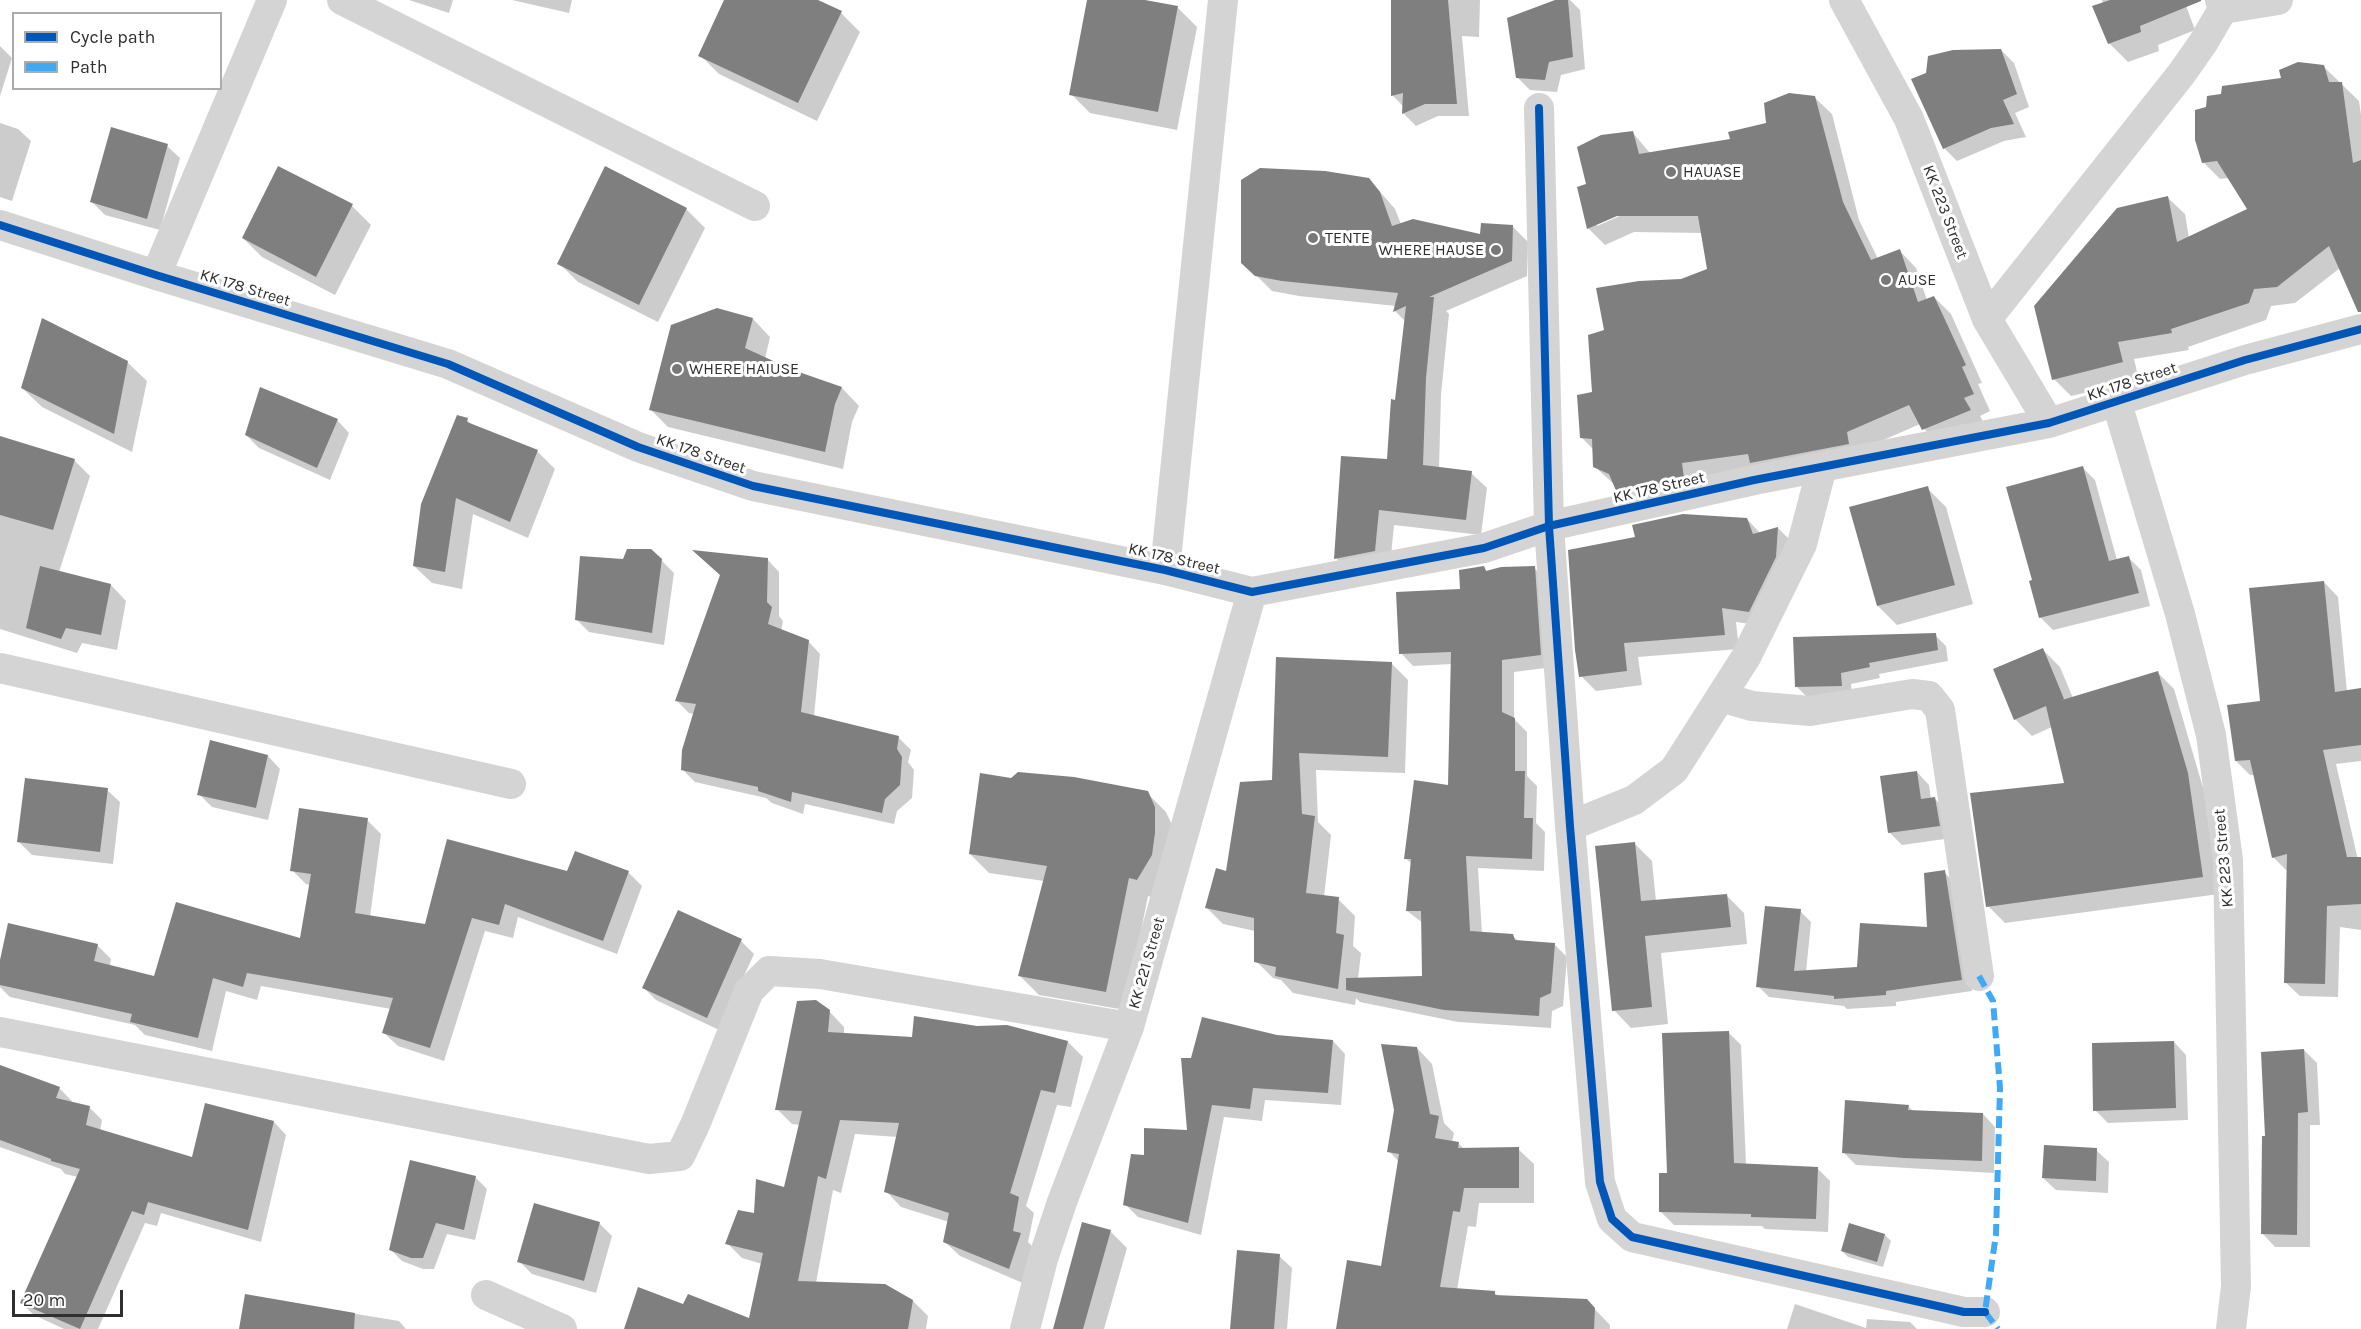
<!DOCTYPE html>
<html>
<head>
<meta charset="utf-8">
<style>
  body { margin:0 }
  #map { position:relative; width:2361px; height:1329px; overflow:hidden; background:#fff; font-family:Karla,sans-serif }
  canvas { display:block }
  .legend { position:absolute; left:12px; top:12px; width:210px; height:78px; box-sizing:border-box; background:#fff; border:2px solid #acacac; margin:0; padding:8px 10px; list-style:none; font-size:18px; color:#2f2f2f }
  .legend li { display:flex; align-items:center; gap:12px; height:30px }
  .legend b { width:30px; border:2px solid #acacac }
  .scale { position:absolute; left:12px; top:1290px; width:111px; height:27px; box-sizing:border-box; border:3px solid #2f2f2f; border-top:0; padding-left:8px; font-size:18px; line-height:21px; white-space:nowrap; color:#2f2f2f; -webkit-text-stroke:4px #fff; paint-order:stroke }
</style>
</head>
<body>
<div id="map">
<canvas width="2361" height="1329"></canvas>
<ul class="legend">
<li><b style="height:8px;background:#0057b8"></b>Cycle path</li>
<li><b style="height:8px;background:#3fa9f5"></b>Path</li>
</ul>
<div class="scale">20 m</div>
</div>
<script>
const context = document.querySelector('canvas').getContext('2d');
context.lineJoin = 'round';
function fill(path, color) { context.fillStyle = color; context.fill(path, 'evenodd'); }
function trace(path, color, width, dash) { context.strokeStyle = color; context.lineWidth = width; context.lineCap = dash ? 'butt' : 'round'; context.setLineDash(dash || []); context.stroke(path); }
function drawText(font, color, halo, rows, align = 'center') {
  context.font = font + ' Karla,sans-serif'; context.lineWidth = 6; context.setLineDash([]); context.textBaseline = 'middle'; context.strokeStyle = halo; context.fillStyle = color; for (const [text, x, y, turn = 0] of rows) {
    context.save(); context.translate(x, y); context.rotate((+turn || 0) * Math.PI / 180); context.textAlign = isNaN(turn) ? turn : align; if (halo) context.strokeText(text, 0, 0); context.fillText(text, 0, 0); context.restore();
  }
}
const shadow = new Path2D(`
  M409 0H453L449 13Z
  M512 0H572L569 13Z
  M726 0H814L841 13 860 32 817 121 719 74 700 55Z
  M1089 0H1137L1178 8 1197 27 1177 130 1090 113 1071 94Z
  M1394 0H1480L1479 37 1462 36 1469 116H1438L1416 126 1403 113 1404 107 1392 95Z
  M1559 0H1570L1580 10 1585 69 1561 75 1557 92 1530 90 1518 78Z
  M2102 0H2184L2195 30 2158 45 2159 51 2128 62 2109 43Z
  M0 46 12 58 0 96Z
  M2001 50 2014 63 2029 107 2015 113 2026 137 2004 141 1957 161 1944 148Z
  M2323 66 2359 101 2361 115V289L2340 268 2295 303 2271 306 2266 320 2188 347 2189 350 2134 359 2139 380 2071 396 2054 379 2167 197 2185 214 2189 238 2249 210 2229 178 2220 179 2203 162 2207 108 2222 96Z
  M1814 97 1832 114 1859 220 1878 259 1900 251 1916 268 1927 300 1934 297 1951 314 1982 383 1978 384 1990 411 1980 416 1986 427 1940 446 1920 424 1863 449 1636 509 1619 492 1616 486 1594 466V450L1582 438 1594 393 1605 331 1681 280 1709 270 1703 233 1634 232 1605 245 1588 228V184L1633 133 1650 153 1732 140 1767 124ZM1623 212 1624 214 1597 226V223Z
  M0 123 18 129 31 141 12 201 0 197Z
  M167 146 180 158 160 230 105 215 92 202Z
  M279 168 352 206 371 225 335 295 262 257 243 238Z
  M1369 179 1395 209 1401 224 1482 236 1512 226 1528 242 1527 276 1446 311 1449 314 1441 395 1439 469 1471 473 1487 488 1481 535 1394 525 1390 566 1351 574 1336 558 1389 461 1406 322 1395 311 1396 306 1299 296 1272 291 1243 262Z
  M686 209 705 228 658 322 578 282 559 263Z
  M753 319 770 337 765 359 792 371 842 388 859 406 852 422 843 469 668 427 650 409Z
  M127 362 147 381 132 452 42 407 22 388Z
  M337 420 349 433 330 480 259 448 246 435Z
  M467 420 473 426 537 451 555 469 528 538 473 514 462 589 432 583 414 566Z
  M0 438 74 460 90 476 59 572 111 585 126 601 117 650 82 643 77 653 0 629Z
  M2083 468 2095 480 2117 560 2128 557 2141 570 2150 606 2053 630 2040 617 2033 581Z
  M1927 488 1946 507 1973 604 1897 625 1878 606Z
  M1747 519 1760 533 1778 528 1793 543 1764 626 1736 622 1739 649 1638 657 1642 685 1596 691 1581 676Z
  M767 559 779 572V616L783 621 781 631 808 641 820 654 814 716 898 737 911 750 908 762 914 770 912 798 897 811 894 824 805 804 803 814 772 803 766 798 695 782 683 770 694 714 689 713 677 701Z
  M661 560 674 573 664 645 589 632 576 619Z
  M1483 567 1488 572 1534 568 1547 580 1553 667 1514 672V719L1527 732V776L1537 786 1536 823 1545 832 1544 871 1478 868 1482 934 1512 935 1519 942 1554 944 1567 957 1563 1006 1552 1011 1551 1028 1458 1022 1360 1002 1356 998 1355 1005 1293 993 1281 980 1273 978 1256 961 1255 931 1223 924 1206 907 1227 873 1273 781 1277 658 1391 663 1408 680 1405 773 1316 770 1318 822 1331 835 1324 897 1338 899 1355 916 1353 946 1361 953 1358 979 1423 977V923L1407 911 1412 864 1405 858 1450 787 1452 664 1413 666 1401 653Z
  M2324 582 2338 597 2347 692 2361 690V761L2336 764 2358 860H2361V930L2340 927 2338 997 2300 996 2285 982 2288 872 2273 857 2254 775H2250L2236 761 2262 702Z
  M1935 635 1946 646 1948 661 1879 674 1880 678 1851 684 1852 696 1807 697 1796 686Z
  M2043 650 2060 667 2073 698 2157 672 2174 689 2204 791 2219 894 2005 923 1988 906 2066 784 2052 727 2032 736 2015 719Z
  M268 756 280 769 268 820 212 807 199 794Z
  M1917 772 1929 785 1931 799H1935L1948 811 1952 838 1902 845 1889 832Z
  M107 790 120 802 113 864 32 855 19 842Z
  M1147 793 1166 812 1173 827 1156 899 1148 896 1125 1010 1039 995 1020 976 1044 881 989 873 970 854Z
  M367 820 381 834 370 917 426 926 568 873 628 872 642 886 617 954 518 917 513 938 485 931 444 1061 398 1046 384 1033 391 1009 261 986 257 1000 226 991 212 1051 145 1035 135 1025 10 997 0 987V967L97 945 111 959 110 966 155 978 301 940 310 885 306 884 292 870Z
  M1635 844 1652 861 1656 901 1727 896 1744 913 1747 944 1661 953 1668 1024 1631 1028 1614 1010Z
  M1944 872 1955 883 1972 991 1896 1002V1006L1847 1009 1844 1006 1769 997 1758 986 1800 911 1811 922 1806 972 1858 968 1929 929Z
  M678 912 741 941 754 954 719 1030 656 1000 644 988Z
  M829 1011 844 1027V1034L914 1039 1068 1042 1083 1057 1071 1107 1057 1105 1026 1206 1034 1213 1028 1242 1036 1250 1025 1284 960 1256 944 1241 949 1222 901 1207 886 1191 898 1137 855 1134 841 1193 833 1190 816 1283 913 1301 928 1316 926 1329H625L684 1306 750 1320 762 1264 742 1258 727 1243 785 1189 800 1125 792 1124 777 1109Z
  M1728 1032 1741 1045 1746 1165 1817 1168 1830 1181 1828 1232 1765 1229 1762 1226 1674 1225 1661 1212 1669 1175Z
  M1277 1037 1333 1041 1345 1054 1341 1105 1265 1100 1262 1121 1224 1117 1201 1235 1138 1217 1125 1204 1146 1157 1189 1132 1192 1060Z
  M2174 1042 2186 1055 2188 1120 2108 1123 2095 1110Z
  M1417 1048 1432 1064 1444 1123 1454 1133 1452 1142 1458 1143 1464 1149H1518L1534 1164V1203H1479L1476 1227 1468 1226 1457 1290 1494 1292 1499 1297 1586 1300 1610 1325V1329H1338L1382 1268 1399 1162 1389 1151Z
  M2304 1050 2317 1063 2320 1125H2310V1247H2275L2263 1234 2267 1137Z
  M0 1066 59 1088 72 1101 71 1103 89 1107 102 1120 100 1131 193 1159 274 1122 286 1135 261 1242 161 1213 157 1226 145 1223 98 1329H64L34 1315 21 1303 78 1177 65 1174 61 1169 0 1147Z
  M1908 1106 1914 1112 1983 1114 1995 1127 1994 1173 1856 1165 1843 1152Z
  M2096 1150 2109 1162 2108 1193 2056 1190 2043 1178Z
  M475 1177 487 1189 475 1240 447 1234 434 1269H423L402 1261 391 1250Z
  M599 1223 612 1236 596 1293 532 1274 519 1261Z
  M1850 1225 1885 1235 1891 1241 1883 1267 1848 1257 1842 1251Z
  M1110 1231 1127 1248 1104 1329H1055Z
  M1279 1256 1292 1268 1287 1329H1233Z
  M246 1296 399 1321 406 1329H241Z
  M1795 1304 1866 1328 1867 1319 1910 1322 1917 1329H1787Z`);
const building = new Path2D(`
  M724 0H818L842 11 798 103 698 56Z
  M1087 0H1145L1178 6 1158 112 1069 95Z
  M1391 0H1448L1457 104H1425L1402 114 1403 93 1391 96Z
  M1555 0H1568L1573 57 1549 62 1545 80 1516 78 1507 18Z
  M2110 0H2201V1L2140 26 2141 32 2108 44 2092 6Z
  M2001 49 2017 94 2003 100 2014 124 1991 128 1943 149 1911 79 1926 73 1928 56 1953 50Z
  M2298 62 2324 65 2329 82H2342L2353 163 2361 160V312H2358L2329 246 2277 287 2254 289 2249 303 2171 329 2172 333 2118 342 2123 362 2052 380 2034 306 2117 208 2168 196 2177 242 2247 209 2217 161 2202 163 2195 140V110L2206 107 2207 96 2221 94 2222 86 2281 78 2279 70Z
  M1789 93 1815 96 1843 202 1871 260 1900 249 1918 302 1934 296 1966 365 1962 367 1974 394 1964 398 1971 410 1922 430 1909 405 1847 432 1849 444 1750 463 1748 454 1682 463 1684 478 1617 493 1609 474 1593 467 1592 439 1580 438 1577 395 1592 392 1588 335 1604 330 1596 288 1639 281 1681 279 1707 269 1698 216H1617L1587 229 1577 187 1586 184 1577 147 1601 135 1633 131 1639 154 1730 139 1728 132 1766 123 1764 103Z
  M111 127 168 144 147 219 90 202Z
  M278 166 353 204 316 277 242 238Z
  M605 166 687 208 639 305 557 264Z
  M1260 168 1325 171 1369 178 1380 192 1392 226 1413 219 1480 234 1481 223 1513 225 1512 261 1429 297H1434L1426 378 1423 465 1472 471 1466 520 1379 510 1375 551 1334 559 1341 456 1387 459 1391 399 1395 400 1406 306 1393 312 1398 293 1282 281 1255 276 1241 263V180Z
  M717 308 753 318 745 348 793 370 842 387 835 404 825 452 649 410 671 325Z
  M42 318 128 361 114 434 21 388Z
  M260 387 338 419 317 468 245 435Z
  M457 415 468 418 467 422 538 450 510 522 456 498 445 572 413 566 421 504Z
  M0 436 75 459 53 530 0 515Z
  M2083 466 2109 561 2129 556 2139 593 2039 618 2029 581 2032 580 2006 487Z
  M1928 486 1955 585 1877 606 1849 507Z
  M1683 514 1747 518 1753 534 1778 527 1776 557 1749 612 1722 608 1725 635 1624 643 1627 671 1579 677 1575 650 1568 550 1635 537 1632 525Z
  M627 549H651L662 559 652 633 575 620 580 556 623 559Z
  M692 550 768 558 767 602 772 607 768 624 809 640 801 712 899 736 897 749 902 757 900 785 885 799 882 813 792 792 791 802 758 791V787L681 770 682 750 696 704 675 701 720 575Z
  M40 566 111 584 101 635 66 628 61 639 26 628Z
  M1484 566 1486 571 1501 567 1535 566 1541 655 1502 660V712L1515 718V771H1525L1524 818H1533L1532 859 1466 856 1470 931 1513 934 1515 940 1555 943 1551 993 1540 998 1539 1016 1444 1010 1346 990V978L1422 976 1421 911H1406L1411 859H1404L1414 780 1448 785 1451 652 1399 654 1396 592 1460 589 1459 570Z
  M2324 581 2335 692 2361 688V745L2323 750 2347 857H2361V904L2327 906 2325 984 2284 983 2287 854 2272 858 2250 760 2235 761 2227 705 2260 701 2249 588Z
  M1936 633 1938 650 1869 663 1870 667 1841 673 1842 686 1795 687 1793 637Z
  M2043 648 2064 699 2062 700 2158 671 2188 773 2203 877 1986 907 1970 793 2064 783 2046 706 2014 720 1993 669Z
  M1276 657 1392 662 1388 757 1299 753 1302 814 1315 816 1306 893 1339 897 1336 933 1344 935 1338 989 1275 976 1276 967 1254 962V918L1205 908 1216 868 1226 871 1240 782 1272 780Z
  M210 740 268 755 256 808 197 795Z
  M1917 771 1921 799 1935 797 1940 826 1888 833 1880 776Z
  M1018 772 1074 777 1148 791 1155 807V833L1152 855 1137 880 1129 878 1106 992 1018 976 1047 866 969 854 980 773 1011 778Z
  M25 778 108 788 100 852 17 842Z
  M299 808 368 818 355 913 425 924 447 839 567 871 575 851 629 871 603 941 505 904 499 925 472 918 430 1048 382 1033 393 998 247 973 243 987 213 978 198 1038 130 1022 132 1014 0 985V960L8 923 98 944 94 961 154 976 176 902 300 938 311 874 290 871Z
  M1635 842 1641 901 1727 894 1731 927 1645 936 1652 1007 1612 1011 1595 846Z
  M1945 870 1962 980 1886 991V995L1834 999V996L1756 987 1765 906 1801 909 1794 971 1857 967 1860 923 1927 927 1924 873Z
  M678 910 742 939 707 1018 642 988Z
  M816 1000 830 1010 828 1032 912 1037 914 1016 977 1026 1007 1025 1068 1041 1055 1093 1041 1090 1010 1193 1019 1197 1013 1231 1021 1233 1009 1269 943 1242 949 1213 884 1192 899 1123 840 1120 826 1179 818 1176 798 1281 885 1284 913 1300 908 1329H624L638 1287 683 1304 688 1294 749 1318 763 1253 725 1244 738 1210 754 1213 756 1179 784 1187 802 1111 775 1110 797 1001Z
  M1202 1017 1277 1035 1333 1040 1328 1093 1253 1088 1250 1109 1212 1105 1188 1223 1123 1205 1131 1154 1144 1155V1128L1187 1130 1181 1058H1191Z
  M1729 1031 1734 1163 1818 1167 1816 1219 1751 1217V1214L1659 1212V1173H1667L1662 1033Z
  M2174 1041 2176 1108 2093 1111 2092 1043Z
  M1381 1044 1417 1047 1430 1114 1439 1116 1435 1138 1459 1142 1458 1148 1519 1147V1188H1464L1460 1212 1453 1211 1440 1287 1495 1291V1295L1587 1299 1595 1308 1594 1329H1336L1347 1260 1381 1266 1399 1154 1387 1152 1394 1110Z
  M2304 1049 2308 1112 2298 1113 2297 1235 2261 1234 2262 1136H2265L2261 1052Z
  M0 1065 60 1087 56 1098 90 1106 86 1125 192 1157 205 1103 274 1121 248 1230 148 1202 144 1215 132 1211 80 1329 20 1303 80 1169 51 1161V1159L0 1140Z
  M1845 1100 1909 1105 1908 1110 1983 1113 1982 1161 1904 1158 1842 1153Z
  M2044 1145 2097 1148 2096 1181 2042 1178Z
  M410 1160 476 1176 464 1230 436 1223 423 1258H411L389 1250Z
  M534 1203 600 1222 584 1281 517 1262Z
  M1082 1222 1111 1230 1083 1329H1053Z
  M1849 1223 1885 1234 1877 1262 1841 1251Z
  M1237 1250 1280 1254 1274 1329H1230Z
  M245 1294 355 1313 354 1329H239Z`);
const minor = new Path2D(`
  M342 0 755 206
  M1844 0 1909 119 1987 319 2049 423
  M2223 9 2278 0
  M1539 108 1549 526 1570 826 1600 1182 1612 1219 1632 1237 1964 1312H1985
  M0 225 156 275 448 364 638 447 753 486 1165 570 1252 592 1484 548 1549 526 1754 480 2049 423 2245 360 2361 329
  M156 275 272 0
  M1987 319 2182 73 2203 43 2223 9 2220 0
  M2116 400 2180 614 2211 735 2228 860 2236 1286 2231 1329
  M1165 570 1223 0
  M0 668 511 784
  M1721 697 1752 706 1810 711 1912 694 1929 696 1940 710 1979 976
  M1570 826 1634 800 1674 770 1746 657 1802 544 1822 467
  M0 1032 649 1159 680 1156 695 1125 749 991 769 971 820 974 1129 1027
  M486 1295 562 1329
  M1025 1329 1043 1259 1062 1202 1129 1027 1252 592`);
const quiet = new Path2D(`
  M1979 976 1993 1001 2000 1088 1996 1234 1985 1312 1998 1329`);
const cycleway = new Path2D(`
  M1539 108 1549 526 1570 826 1600 1182 1612 1219 1632 1237 1964 1312H1985
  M0 225 156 275 448 364 638 447 753 486 1165 570 1252 592 1484 548 1549 526 1754 480 2049 423 2245 360 2361 329`);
const markers = [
  [1671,172,6,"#787878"],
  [1313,238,6,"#787878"],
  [1496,250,6,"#787878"],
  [1886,280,6,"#787878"],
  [677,369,6,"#787878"]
];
const poiNames = [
  ["HAUASE",1683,172],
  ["TENTE",1325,238],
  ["WHERE HAUSE",1484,250,"right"],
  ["AUSE",1898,280],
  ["WHERE HAIUSE",689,369]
];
const streetNames = [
  ["KK 223 Street",1945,212,69],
  ["KK 178 Street",245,288,17],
  ["KK 178 Street",2132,382,-18],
  ["KK 178 Street",701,454,19],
  ["KK 178 Street",1659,488,-13],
  ["KK 178 Street",1174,559,13],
  ["KK 223 Street",2224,858,-95],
  ["KK 221 Street",1147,963,-74]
];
fill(shadow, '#0003');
fill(building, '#7f7f7f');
trace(minor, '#d4d4d4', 30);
trace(quiet, '#3fa9f5', 6, [12, 6]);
trace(cycleway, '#0057b8', 8);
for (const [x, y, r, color] of markers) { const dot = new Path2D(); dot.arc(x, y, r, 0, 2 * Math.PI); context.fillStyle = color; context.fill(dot); trace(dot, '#fff', 2); }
drawText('16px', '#2f2f2f', '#fff', poiNames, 'left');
drawText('16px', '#2f2f2f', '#fff', streetNames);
</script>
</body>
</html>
